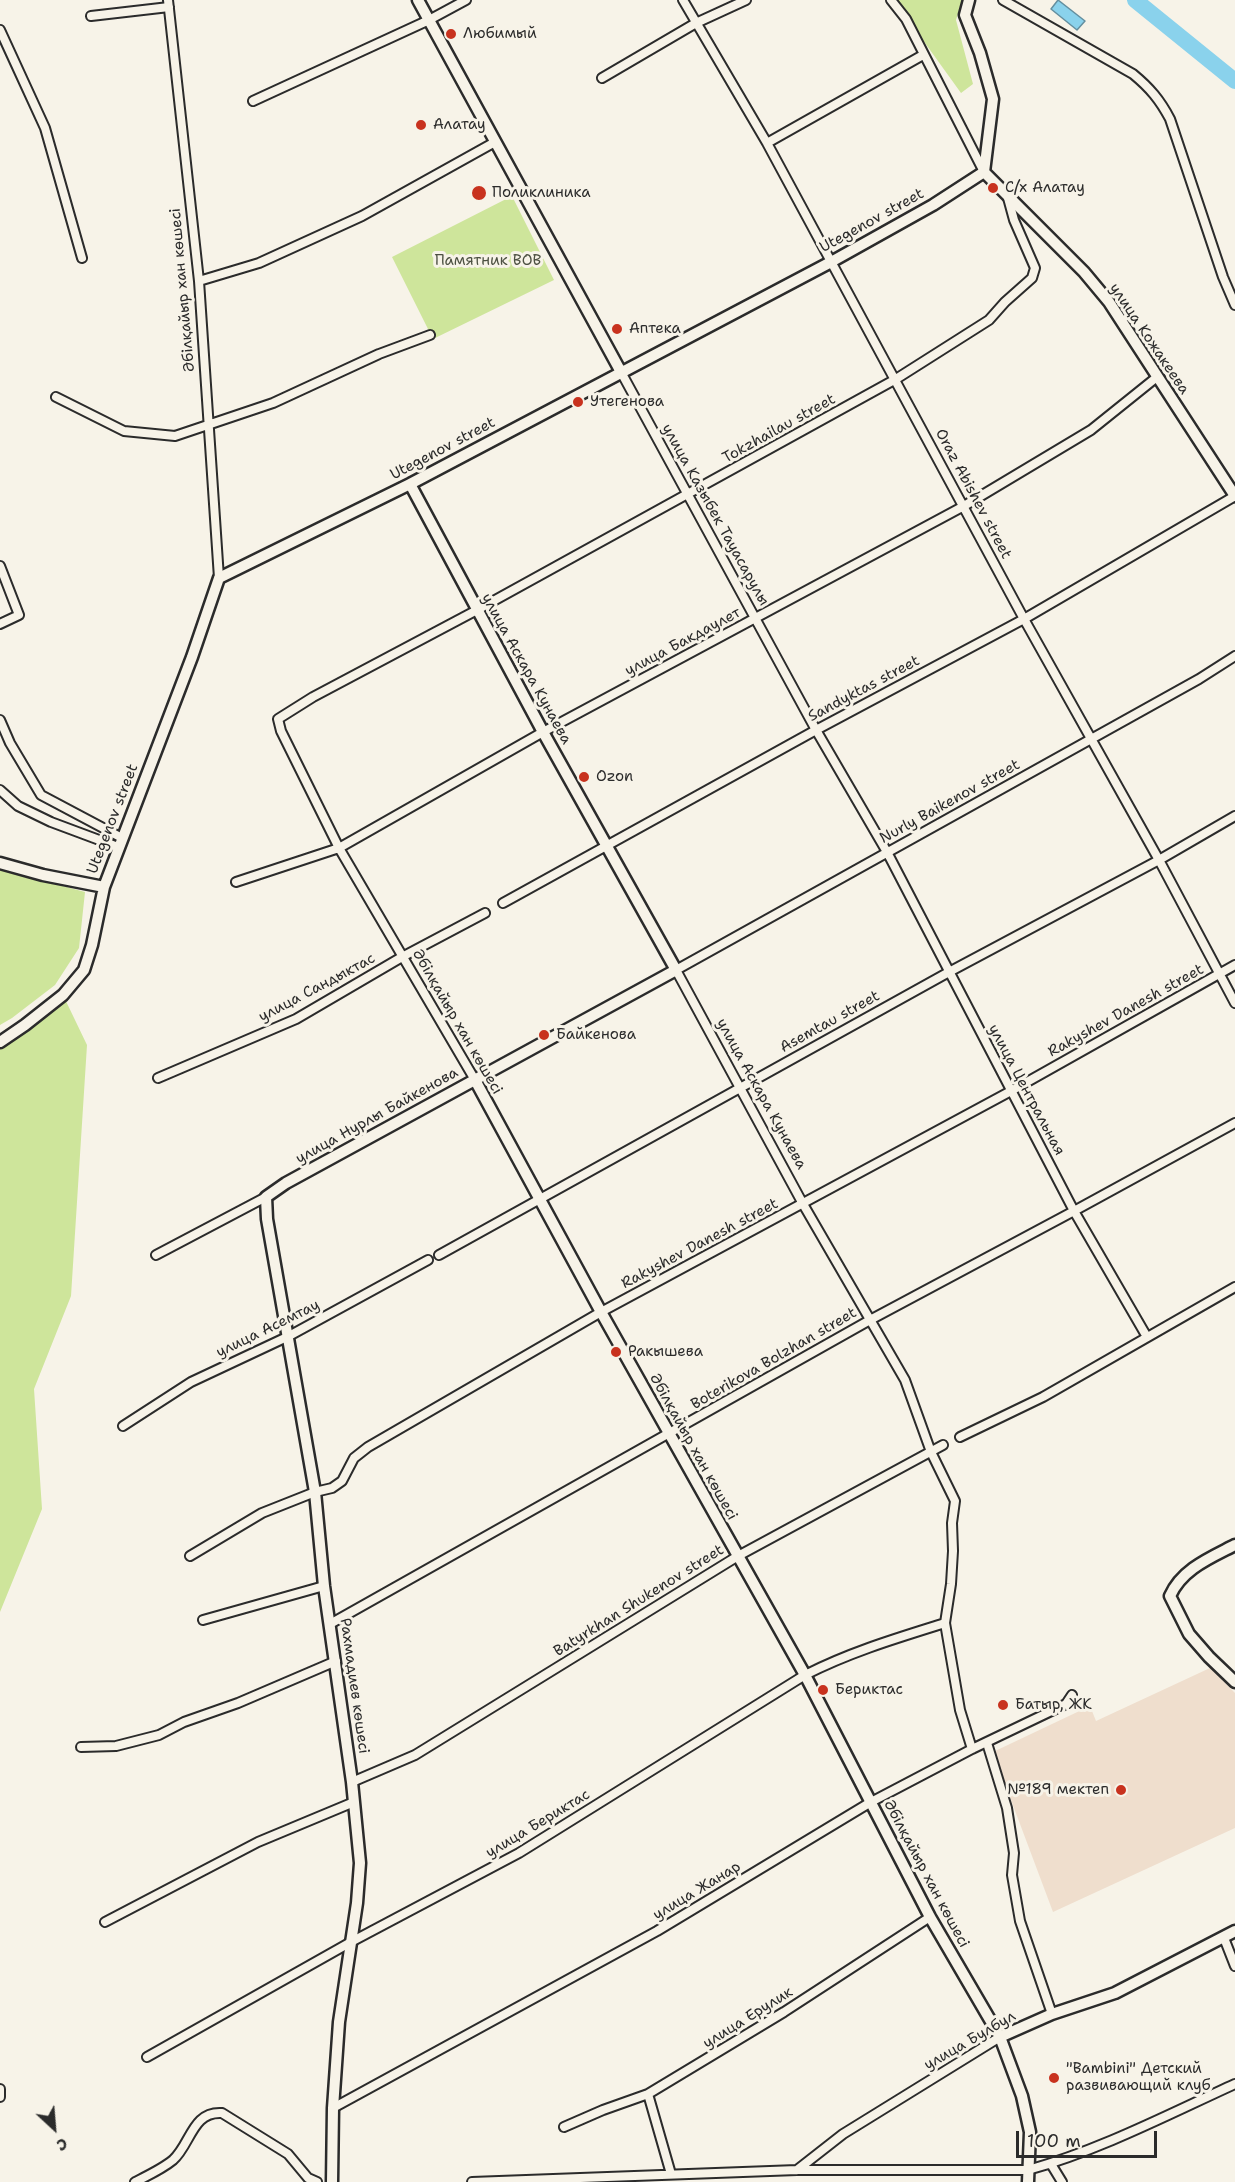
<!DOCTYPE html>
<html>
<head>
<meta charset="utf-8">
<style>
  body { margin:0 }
  #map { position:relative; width:1235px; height:2182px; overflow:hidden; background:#f7f3e8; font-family:"Shantell Sans",sans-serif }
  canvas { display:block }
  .north { position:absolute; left:24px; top:2098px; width:60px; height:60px; -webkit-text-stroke:4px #f7f3e8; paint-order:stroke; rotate:154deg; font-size:16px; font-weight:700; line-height:24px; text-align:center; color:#2b2b2b }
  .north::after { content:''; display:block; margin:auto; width:21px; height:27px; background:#2b2b2b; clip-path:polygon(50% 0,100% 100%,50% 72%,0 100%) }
  .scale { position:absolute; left:1016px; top:2131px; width:141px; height:27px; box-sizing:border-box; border:3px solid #2b2b2b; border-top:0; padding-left:8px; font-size:18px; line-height:21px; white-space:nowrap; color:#2b2b2b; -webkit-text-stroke:4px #f7f3e8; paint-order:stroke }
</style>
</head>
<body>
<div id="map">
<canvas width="1235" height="2182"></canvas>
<div class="north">С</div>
<div class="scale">100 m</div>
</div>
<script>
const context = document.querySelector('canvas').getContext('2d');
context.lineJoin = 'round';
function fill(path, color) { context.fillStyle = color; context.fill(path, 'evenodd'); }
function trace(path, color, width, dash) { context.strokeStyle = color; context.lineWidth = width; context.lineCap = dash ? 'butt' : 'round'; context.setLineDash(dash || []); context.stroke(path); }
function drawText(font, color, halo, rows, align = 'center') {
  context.font = font + ' "Shantell Sans",sans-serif'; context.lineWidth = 6; context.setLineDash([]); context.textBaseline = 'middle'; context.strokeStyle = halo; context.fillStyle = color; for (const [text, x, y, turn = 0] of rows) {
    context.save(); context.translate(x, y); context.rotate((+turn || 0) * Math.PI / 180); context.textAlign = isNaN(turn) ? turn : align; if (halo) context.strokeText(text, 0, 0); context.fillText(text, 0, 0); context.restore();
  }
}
const built = new Path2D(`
  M1210 1668 1235 1693V1828L1053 1912 993 1752 1090 1706 1096 1721Z`);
const green = new Path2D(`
  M894 0H962L956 20 973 84 961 93Z
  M512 196 554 280 433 339 392 257Z
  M0 869 85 892 79 948 55 985 12 1018 0 1025Z
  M63 995 87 1045 71 1296 34 1389 42 1509 0 1612V1040Z`);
const water = new Path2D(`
  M1058 0 1085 21 1077 30 1051 9Z`);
const river = new Path2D(`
  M1135 0 1235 81`);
const street = new Path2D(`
  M168 0 199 281 219 578
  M683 0 767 143 1024 619 1159 860 1235 1003
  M891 0 906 19 984 172
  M1003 0 1133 74C1150 88 1160 100 1170 119L1223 277 1235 305
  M91 16 169 7
  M0 30 45 128 82 258
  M602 78 696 23 746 0
  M253 101 429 20 466 0
  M767 143 923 55
  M199 281 259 263 362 216 495 142
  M621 372 816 730 887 852 1074 1211 1147 1337
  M56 397 124 431 175 436 273 403 379 354 430 335
  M0 566 19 615 0 624
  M0 720 10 743 41 795 122 838
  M0 790 18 806 51 822 118 847
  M236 882 339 848 543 732 964 506 1091 430 1157 377
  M503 903 816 730 1024 619 1235 496
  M158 1078 296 1019 402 957 485 913
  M475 1080 339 848 281 731 278 719 313 697 477 610 896 379 989 320 1005 302 1032 278 1035 268 1014 220 1008 198
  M156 1255 266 1197
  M439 1255 949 972 1159 860 1235 816
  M123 1426 191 1382 289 1336 428 1260
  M960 1437 1043 1397 1235 1287
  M190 1556 262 1513 315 1492 332 1488 342 1481 354 1458 368 1447 601 1312 1011 1091 1235 965
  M203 1620 324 1586
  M330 1624 870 1320 1074 1211 1235 1123
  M987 1743 1007 1808 1014 1853 1012 1875 1020 1921 1052 2014
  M81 1747 116 1746 159 1735 184 1722 238 1703 336 1661
  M972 1749 960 1710 945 1623 951 1584 953 1551 952 1523 955 1501 931 1452 905 1380 803 1204 676 970 1199 679 1235 656
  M352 1782 415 1755 738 1556 943 1445
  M105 1922 258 1842 354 1802
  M1224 1938 1235 1966
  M147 2057 351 1942 519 1853 805 1675C850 1652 897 1638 945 1623
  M0 2089V2097
  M333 2108 657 1931 871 1802 972 1749 1066 1704 1072 1695
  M564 2127 603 2110 648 2094
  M1051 2164 1062 2182
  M797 2170 843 2134 1000 2037
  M671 2174 648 2094 784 2012 930 1917
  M135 2182C147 2176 162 2169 173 2160 191 2144 192 2111 222 2113L288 2154 308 2178 317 2182
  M472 2182 797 2170H1028C1100 2150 1167 2115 1235 2084`);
const secondary = new Path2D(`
  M418 0 621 372
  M984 172 1084 272 1109 302 1235 496
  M0 863 43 875 104 887
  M0 1042 25 1025 63 995 84 970 92 945 104 887 192 657 219 578 410 484 831 262 933 205 984 172 993 99 980 53 965 15 969 0
  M475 1080 601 1312 805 1675 930 1917 1000 2037 1022 2096 1030 2132 1028 2182
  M1235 1545C1210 1558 1182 1569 1170 1596L1189 1634 1209 1657 1235 1682
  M1000 2037 1052 2014 1115 1993 1235 1931
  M332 2182 333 2108 339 2022 357 1903 360 1863 352 1782 324 1586 315 1492 267 1219 266 1197 286 1183 676 970 543 732 410 484`);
const markers = [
  [451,34,6,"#c8321e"],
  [421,125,6,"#c8321e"],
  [993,188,6,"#c8321e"],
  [479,193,8,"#c8321e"],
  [617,329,6,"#c8321e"],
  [578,402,6,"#c8321e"],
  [584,777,6,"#c8321e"],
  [544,1035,6,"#c8321e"],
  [616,1352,6,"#c8321e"],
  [823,1690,6,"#c8321e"],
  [1003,1705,6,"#c8321e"],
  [1121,1790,6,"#c8321e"],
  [1054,2078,6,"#c8321e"]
];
const poiNames = [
  ["Любимый",463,34],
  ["Алатау",433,125],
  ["С/х Алатау",1005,188],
  ["Поликлиника",492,193],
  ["Аптека",629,329],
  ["Утегенова",590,402],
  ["Ozon",596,777],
  ["Байкенова",556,1035],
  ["Ракышева",628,1352],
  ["Бериктас",835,1690],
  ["Батыр, ЖК",1015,1705],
  ["№189 мектеп",1109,1790,"right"],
  ["\"Bambini\" Детский",1066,2069],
  ["развивающий клуб",1066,2086]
];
const streetNames = [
  ["Utegenov street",872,221,-29],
  ["Әбілқайыр хан көшесі",183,290,-95],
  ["улица Кожакеева",1149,339,56],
  ["Tokzhailau street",779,429,-29],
  ["Utegenov street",443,449,-28],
  ["Oraz Abishev street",973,494,62],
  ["улица Казыбек Тауасарулы",715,515,61],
  ["улица Бакдаулет",683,642,-28],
  ["улица Аскара Кунаева",526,669,61],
  ["Sandyktas street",864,689,-28],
  ["Nurly Baikenov street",950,802,-29],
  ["Utegenov street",113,819,-69],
  ["улица Сандыктас",317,988,-28],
  ["Rakyshev Danesh street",1126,1011,-29],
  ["Әбілқайыр хан көшесі",457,1022,60],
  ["Asemtau street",830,1022,-29],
  ["улица Центральная",1026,1090,62],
  ["улица Аскара Кунаева",761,1094,61],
  ["улица Нурлы Байкенова",377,1116,-29],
  ["Rakyshev Danesh street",700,1244,-28],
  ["улица Асемтау",268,1329,-26],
  ["Boterikova Bolzhan street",774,1359,-30],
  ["Әбілқайыр хан көшесі",693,1447,61],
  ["Batyrkhan Shukenov street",639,1601,-32],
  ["Рахмадиев көшесі",354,1686,82],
  ["улица Бериктас",538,1824,-31],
  ["Әбілқайыр хан көшесі",926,1874,62],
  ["улица Жанар",697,1891,-31],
  ["улица Ерулик",748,2018,-32],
  ["улица Булбул",970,2041,-30]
];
const parkNames = [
  ["Памятник ВОВ",488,261]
];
fill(built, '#efdecd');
fill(green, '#cee59b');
fill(water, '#8ad2ec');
trace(water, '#648f9f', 1.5);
trace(river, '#8ad2ec', 16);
trace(street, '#2b2b2b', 12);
trace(secondary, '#2b2b2b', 15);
trace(street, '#f7f3e8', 8);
trace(secondary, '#f7f3e8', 10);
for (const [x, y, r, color] of markers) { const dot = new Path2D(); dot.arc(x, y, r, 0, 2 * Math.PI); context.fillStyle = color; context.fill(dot); trace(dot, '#f7f3e8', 2); }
drawText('15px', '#2b2b2b', '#f7f3e8', poiNames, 'left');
drawText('15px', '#2b2b2b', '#f7f3e8', streetNames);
drawText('15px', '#4c5041', '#f7f3e8', parkNames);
</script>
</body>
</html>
